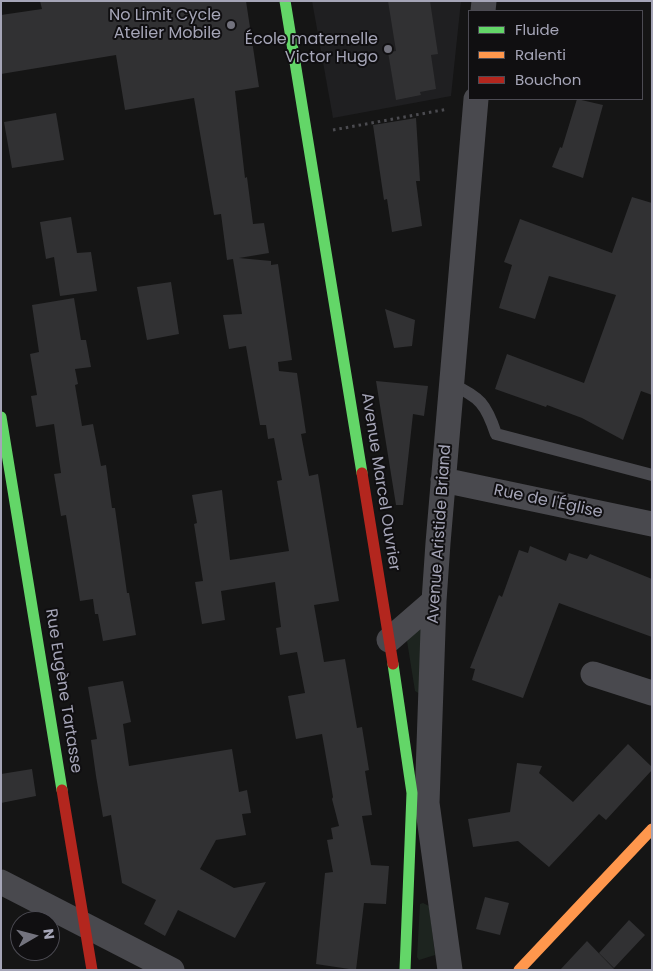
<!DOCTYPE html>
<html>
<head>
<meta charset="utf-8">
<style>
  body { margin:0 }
  #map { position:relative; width:653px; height:971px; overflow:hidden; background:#151515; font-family:Poppins,sans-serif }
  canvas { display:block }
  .frame { position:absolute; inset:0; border:2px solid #a5a5b7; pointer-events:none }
  .legend { position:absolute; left:468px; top:10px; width:175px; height:90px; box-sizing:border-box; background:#100f11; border:1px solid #4c4b53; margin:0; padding:6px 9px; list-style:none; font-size:15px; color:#a5a5b7 }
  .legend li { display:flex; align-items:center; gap:10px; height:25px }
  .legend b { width:25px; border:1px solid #4c4b53 }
  .north { position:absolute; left:10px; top:911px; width:50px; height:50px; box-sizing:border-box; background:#100f11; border:1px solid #4c4b53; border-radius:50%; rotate:82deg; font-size:14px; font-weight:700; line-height:20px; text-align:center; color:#a5a5b7 }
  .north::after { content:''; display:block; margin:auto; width:18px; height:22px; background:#73737e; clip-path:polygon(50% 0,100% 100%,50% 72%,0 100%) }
</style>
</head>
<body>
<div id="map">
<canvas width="653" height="971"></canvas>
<div class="frame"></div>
<ul class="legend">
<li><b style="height:6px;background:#63d668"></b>Fluide</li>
<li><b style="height:6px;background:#ff974d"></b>Ralenti</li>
<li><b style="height:6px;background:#b3261e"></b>Bouchon</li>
</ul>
<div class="north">N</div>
</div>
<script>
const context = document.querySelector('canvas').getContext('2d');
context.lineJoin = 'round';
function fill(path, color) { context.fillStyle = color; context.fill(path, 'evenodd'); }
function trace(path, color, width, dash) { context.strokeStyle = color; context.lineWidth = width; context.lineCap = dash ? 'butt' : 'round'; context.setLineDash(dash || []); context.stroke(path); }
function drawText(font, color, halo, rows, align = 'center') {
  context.font = font + ' Poppins,sans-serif'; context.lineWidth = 4; context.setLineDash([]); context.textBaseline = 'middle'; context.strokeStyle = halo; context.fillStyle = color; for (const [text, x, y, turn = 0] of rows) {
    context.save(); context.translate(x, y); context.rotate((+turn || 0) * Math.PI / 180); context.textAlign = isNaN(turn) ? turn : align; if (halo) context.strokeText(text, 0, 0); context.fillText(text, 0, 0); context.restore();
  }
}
const built = new Path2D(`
  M312 1H461L451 96 333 118Z`);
const green = new Path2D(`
  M429 628 420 694 415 691 407 641 415 629Z
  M423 903 429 906 435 955 419 960 417 957 420 904Z`);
const building = new Path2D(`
  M40 1H246L259 87 235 91 245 178 247 177 253 224 264 223 269 253 239 258 271 261V265L278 264 292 360 278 362 279 371 297 373 306 433 301 434 309 476 318 474 339 601 314 605 324 662 345 659 357 728 362 727 369 770 365 771 372 815 362 816 371 865 389 866 386 904 364 903 356 970 316 964 325 873 333 872 327 840 333 839 331 828 339 826 332 799 333 797 322 734 296 739 288 696 305 693 297 652 280 655 276 628 281 627 275 582 221 591 225 620 202 624 195 582 203 581 194 524 197 523 192 495 222 490 230 560 289 551 277 481 282 480 274 438 268 439 266 425H260L246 346 229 349 223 315 242 314 233 259 227 260 221 214 214 215 194 98 125 110 116 55 1 74V15L42 9Z
  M388 1H430L438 54 431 55 436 89 420 92 421 95 396 100 388 52 396 51Z
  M577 99 603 105 583 178 552 167 560 147 562 148Z
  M56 113 64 160 12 168 4 122Z
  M416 118 420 181H416L422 226 392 232 387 199 384 200 373 125Z
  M632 197 652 203V395L641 391 623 440 582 418 547 405 546 407 495 389 507 354 584 383 616 295 549 276 535 319 499 308 512 265 504 262 520 219 612 253Z
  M71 217 77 253 91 252 97 291 60 296 54 257 46 259 40 222Z
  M171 282 179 334 147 340 137 287Z
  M74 298 81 340H86L91 367 75 369 78 384 75 385 82 426 93 424 101 466 106 465 112 508H115L127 593H129L136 635 103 641 98 614H95L93 599 80 601 66 515 61 516 54 474 61 473 54 424 36 427 31 396 37 395 30 354 39 352 32 305Z
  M385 309 415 320 412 346 394 348Z
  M376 381 428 386 424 416 413 414 403 505H396Z
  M530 546 566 561 569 553 587 559 590 554 652 579V637L559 603 523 698 472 680 475 669 470 668 499 595 502 597 519 550 528 553Z
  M123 681 131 722 123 724 129 766 232 749 239 792 247 790 251 813 242 814 246 835 216 840 200 869 234 888 266 882 235 938 178 910 165 936 144 924 156 900 122 883 111 815 103 817 96 776 91 740 97 739 88 687Z
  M628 744 652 767V770L606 820 599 814 549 867 518 841 473 847 468 819 510 812 517 763 542 766 539 773 573 802Z
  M32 769 36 796 1 803V774Z
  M485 897 509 903 500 935 476 929Z
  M629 920 645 935 614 968 599 953Z
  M587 941 615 970H560Z`);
const path = new Path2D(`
  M333 130 448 109`);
const lane = new Path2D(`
  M451 384C480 397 486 404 496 434L652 475`);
const street = new Path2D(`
  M483 11 484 1
  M443 480 652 524
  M389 640 434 601
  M593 674 652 693
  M1 882 172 970
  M450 970 427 803 434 601 438 543 476 99`);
const fast = new Path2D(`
  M285 1 362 473
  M1 417 62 790
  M393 664 412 793 405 970`);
const slow = new Path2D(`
  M519 970 652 829`);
const jam = new Path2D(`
  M362 473 393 664
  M62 790 92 970`);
const markers = [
  [231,25,5,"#73737e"],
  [388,49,5,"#73737e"]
];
const poiNames = [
  ["No Limit Cycle",221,16],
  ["Atelier Mobile",221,34],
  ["École maternelle",378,40],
  ["Victor Hugo",378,58]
];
const streetNames = [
  ["Avenue Marcel Ouvrier",380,482,81],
  ["Rue de l'Église",548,502,12],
  ["Avenue Aristide Briand",440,534,-86],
  ["Rue Eugène Tartasse",63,691,81]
];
fill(built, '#1f1f21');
fill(green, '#1d241f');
fill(building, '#313133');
trace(path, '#4b4b50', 3, [2.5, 4]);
trace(lane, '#49494e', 12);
trace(street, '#49494e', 25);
trace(fast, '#63d668', 11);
trace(slow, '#ff974d', 11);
trace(jam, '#b3261e', 11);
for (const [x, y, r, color] of markers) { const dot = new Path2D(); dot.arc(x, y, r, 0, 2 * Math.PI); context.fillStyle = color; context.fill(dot); trace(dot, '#100f11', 2); }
drawText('16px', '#a5a5b7', '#100f11', poiNames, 'right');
drawText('16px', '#a5a5b7', '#100f11', streetNames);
</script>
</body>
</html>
